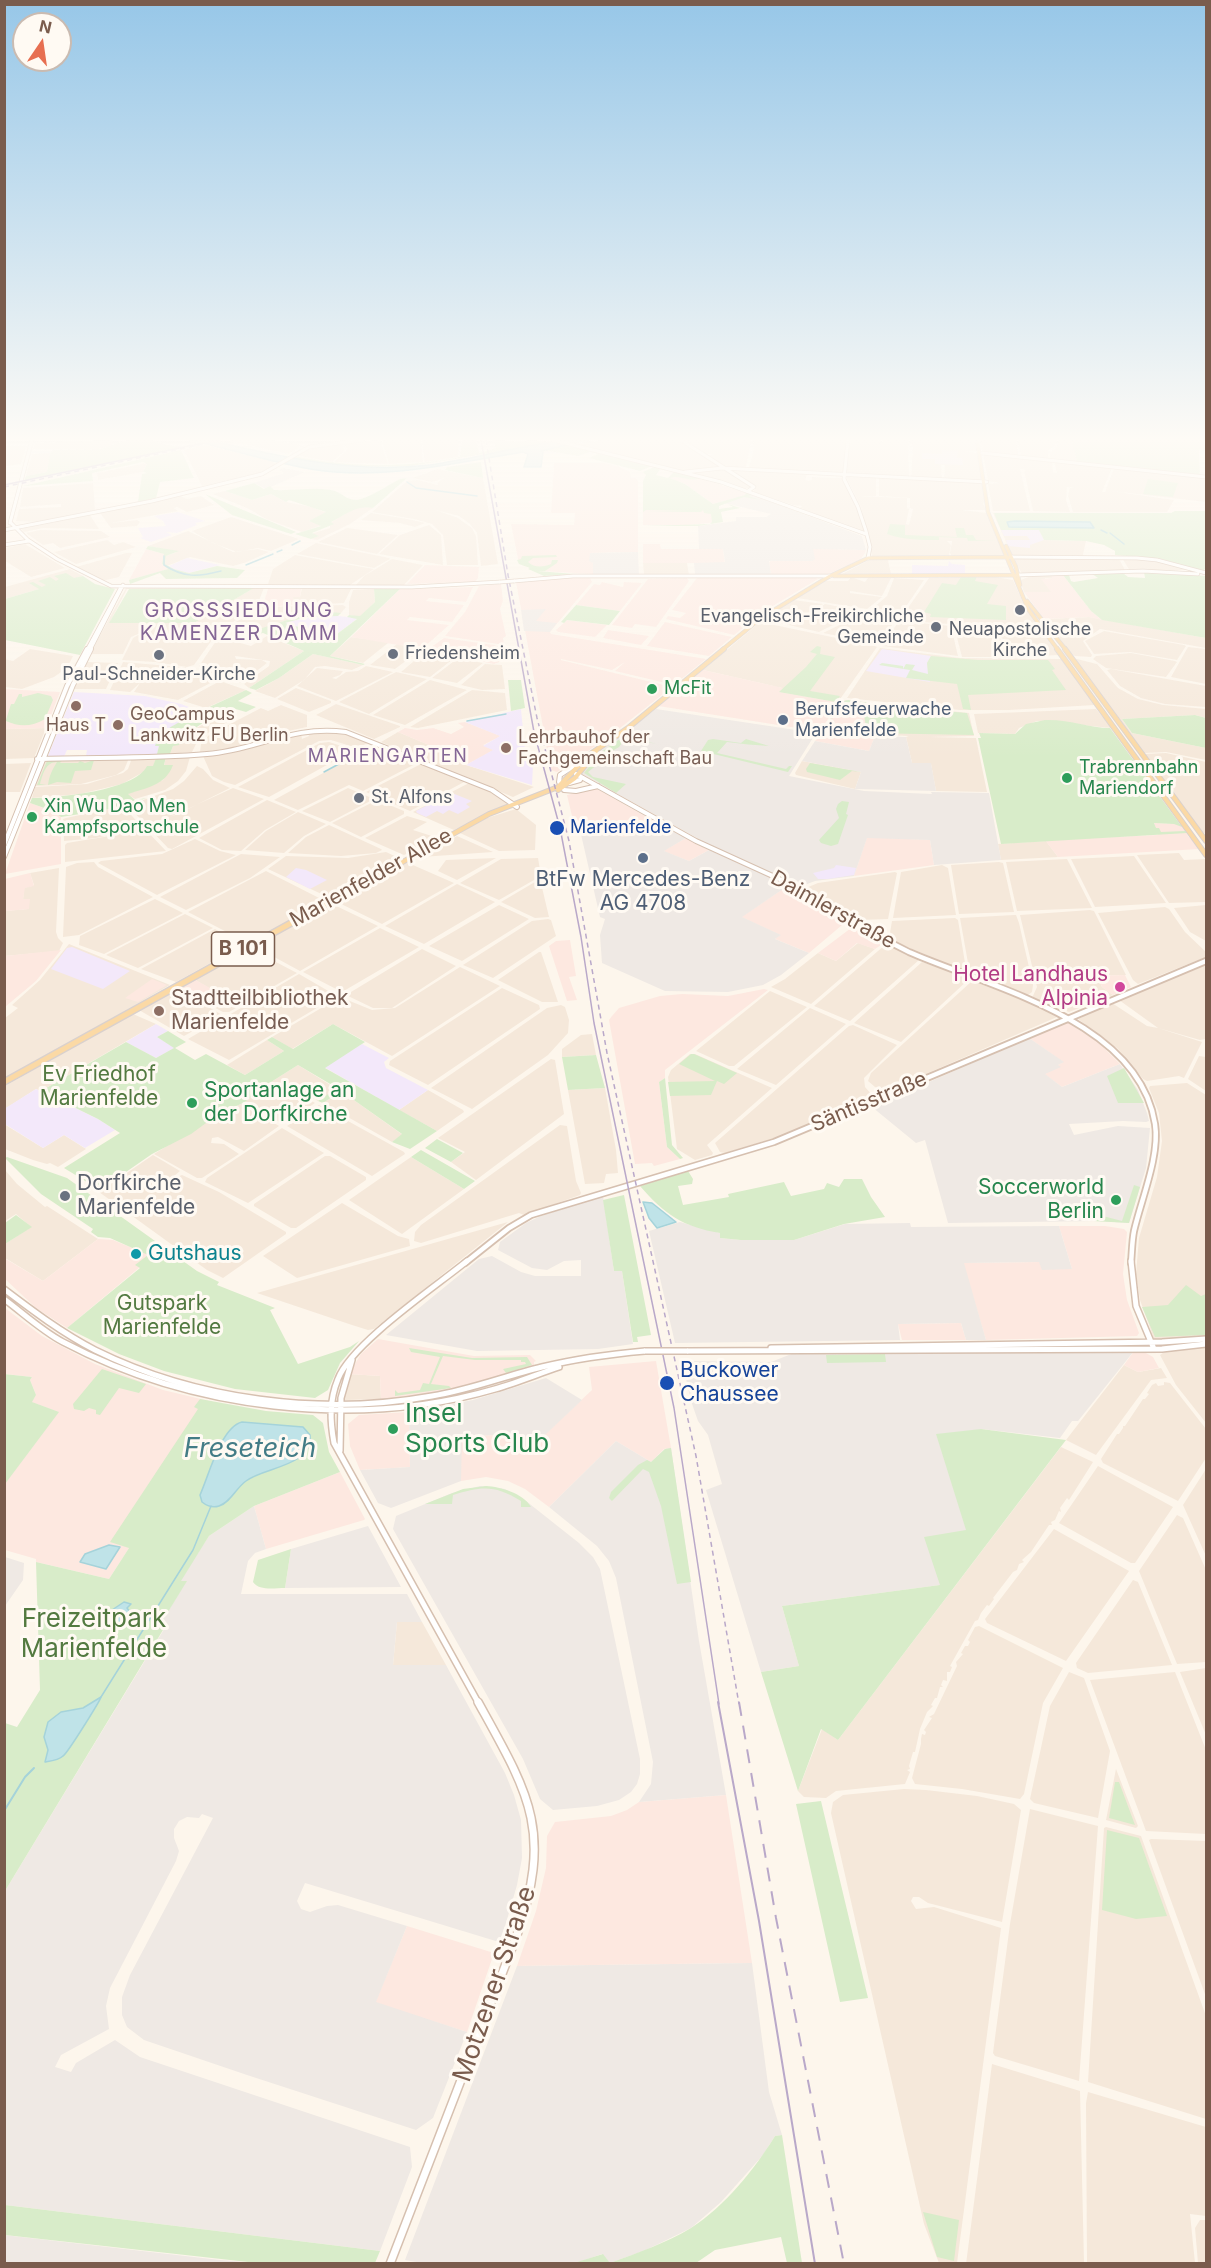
<!DOCTYPE html>
<html>
<head>
<meta charset="utf-8">
<style>
  body { margin:0 }
  #map { position:relative; width:1211px; height:2268px; overflow:hidden; background:#fdf6ec; font-family:Inter,sans-serif }
  canvas { display:block }
  .frame { position:absolute; inset:0; border:6px solid #7a5c4d; pointer-events:none }
  .north { position:absolute; left:12px; top:12px; width:60px; height:60px; box-sizing:border-box; background:#fffaf3; border:2px solid #cabbb1; border-radius:50%; rotate:13deg; font-size:16px; font-weight:700; line-height:24px; text-align:center; color:#7a5c4d }
  .north::after { content:''; display:block; margin:auto; width:21px; height:27px; background:#e76f51; clip-path:polygon(50% 0,100% 100%,50% 72%,0 100%) }
</style>
</head>
<body>
<div id="map">
<canvas width="1211" height="2268"></canvas>
<div class="frame"></div>
<div class="north">N</div>
</div>
<script>
const context = document.querySelector('canvas').getContext('2d');
context.lineJoin = 'round';
function fill(path, color) { context.fillStyle = color; context.fill(path, 'evenodd'); }
function trace(path, color, width, dash) { context.strokeStyle = color; context.lineWidth = width; context.lineCap = dash ? 'butt' : 'round'; context.setLineDash(dash || []); context.stroke(path); }
function drawText(font, color, halo, rows, align = 'center') {
  context.font = font + ' Inter,sans-serif'; context.lineWidth = 6; context.setLineDash([]); context.textBaseline = 'middle'; context.strokeStyle = halo; context.fillStyle = color; for (const [text, x, y, turn = 0] of rows) {
    context.save(); context.translate(x, y); context.rotate((+turn || 0) * Math.PI / 180); context.textAlign = isNaN(turn) ? turn : align; if (halo) context.strokeText(text, 0, 0); context.fillText(text, 0, 0); context.restore();
  }
}
const residential = new Path2D(`
  M112 440V445L96 450 33 449 35 443Z
  M235 440H271L301 445 289 454 229 441Z
  M380 440 388 464 334 462 347 450 344 443Z
  M382 440H421L423 462 389 464Z
  M422 440H459L458 457 425 462Z
  M601 440H680L722 467 681 471 577 445Z
  M683 440H751L746 467H725L707 456 713 454H704Z
  M753 440H847L843 473 749 468 754 448Z
  M849 440H880L879 443 883 444 882 440H908L909 478 846 472 849 443 851 442Z
  M911 440H975L977 451H966L977 453 982 481 944 479 945 465H941L942 479 911 478 913 446Z
  M981 440H1016L1018 456H1021L1018 440H1056L1055 446 1048 450V460L1052 461 1053 473H1057L1054 461 1112 468 1102 492H1105L1114 468 1206 478V502L1111 491 1174 500 1167 512H1073L1068 496 1070 488H1075L1067 487 1066 500 1070 512 1033 511 1024 471 1026 470 1020 469 1030 511H993L988 484 999 483 988 481Z
  M1058 440H1072L1077 462 1050 459V453L1058 445Z
  M342 443 345 450 332 462 295 455 305 449Z
  M205 445 272 461 278 465 263 472 202 486 184 450Z
  M5 446H26L21 464 5 466Z
  M50 453 47 472 26 476 32 454Z
  M147 463 143 472 98 480 97 473Z
  M437 469 483 478 498 564 481 566 477 533 470 524 459 516 436 510 458 518 472 528 476 536 478 565H447L443 535 432 524 414 519 372 512 407 481 418 480 438 485 437 483 444 478 432 482 413 478Z
  M724 469 752 487 745 489 687 472Z
  M729 470 808 473 805 480 809 481 812 480V477L842 478 856 506 864 531H858L800 508 802 506 793 505 753 492 755 488Z
  M846 477 876 478V496H857L907 498V508L909 509 906 524 909 525 913 509 910 508V498L879 496V478L982 483 985 501 983 503 986 510H962L987 513 1004 555 952 556 950 553 952 541H947L951 545 949 556H872L861 507Z
  M93 483 95 510 38 522 16 521 19 509 61 507V504L20 507 23 488Z
  M225 491 252 500 271 494 286 502 312 507 327 513 309 521 322 525 302 532 266 519 249 509 213 494Z
  M180 496 187 499 201 496 214 505 187 512 177 507 174 508 178 511 111 523 137 520 140 522 137 526 111 528 100 513Z
  M367 506 373 508 350 524 317 540 311 539 318 536 311 534 330 528V523L353 509Z
  M371 513 408 519 425 523 415 527 400 523 361 520Z
  M993 513H996H995L1039 530 1044 540 1086 541 1083 555H1012Z
  M90 515 99 529 43 528 24 532 21 529Z
  M231 517 299 539 271 551 258 548 237 552 213 543 192 531Z
  M429 525 441 535 443 565 379 554 400 535Z
  M347 528 362 530 398 535 377 554 318 542Z
  M40 530 101 531 110 537 60 548 53 543 43 545 26 533Z
  M188 531 233 552 258 549 269 552 247 562 233 566 190 557 167 566 165 564 166 556 177 552 148 546Z
  M107 540 114 545 123 542 136 547 76 564 54 552Z
  M316 543 389 558 390 559 374 568 297 554Z
  M25 544 65 568 31 577 5 561V548Z
  M126 553H132L119 577 102 581 76 567Z
  M295 555 339 563 374 569 350 585 268 584 273 569Z
  M1014 558 1119 559 1125 570 1022 574Z
  M1122 558 1155 560 1186 570 1130 571Z
  M392 559 423 565 403 586H355L364 576Z
  M871 559 888 560 891 574H842Z
  M643 563H687L689 575H644Z
  M70 569 83 576 5 599V587Z
  M1051 575 1053 578H1045L1052 592H1024L1020 581 1023 579 1031 576Z
  M990 576 1013 580 1026 609 1059 655 1014 657 1006 642 992 628 986 626 1005 643 1011 657H962L954 626H985L933 623 900 619 929 578Z
  M851 577 865 582 868 578H891L882 596 850 591V593L882 597 867 609 797 598 826 581H848Z
  M894 578 924 580 901 614 876 611 873 608 887 596Z
  M126 588H264L256 608 218 631H165L217 633 194 665 187 667 155 662 122 660 133 638 143 632 131 637 123 654H90ZM127 589H252L194 623 110 622Z
  M302 588H348L351 589 344 603 294 606 293 597H300Z
  M374 589 375 602 360 617 349 615V602L353 590Z
  M794 600 823 604 793 622 796 623 825 604 861 611 819 632 763 619Z
  M343 605 346 607 341 613 298 616 261 630 234 623 262 607Z
  M868 611 899 615 879 644 823 633Z
  M1089 617 1206 638V648L1100 629 1083 641 1092 655 1091 657 1075 656 1071 654 1046 619Z
  M899 621 951 626 958 656 882 646Z
  M760 622 875 646 877 647 838 702 779 692 782 688 703 670Z
  M1104 631 1184 645 1186 646 1177 660 1130 652 1094 654 1085 641Z
  M267 636 304 651 249 688 244 684 269 666 270 661 235 656 236 659 262 660 267 663 241 683 206 673 199 666 216 641 241 638 237 642 251 646Z
  M351 637 380 641 394 643H388L363 663 330 656Z
  M397 644 422 649 395 669 370 665Z
  M1188 647 1206 649V684L1171 677Z
  M880 648 960 658 1061 659 1095 705 1009 710H960L847 698Z
  M30 649 73 656 67 668 54 677 22 689 5 687 4 659 13 661Z
  M427 650 457 656 430 677 401 672Z
  M1131 653 1175 661 1177 662 1166 677 1106 668 1093 659 1096 656Z
  M313 654 363 665 352 670 325 666 315 667 304 680 275 698 255 691 279 678Z
  M458 658 483 663 457 683 432 678Z
  M1077 659 1097 664 1118 688 1138 699 1163 705 1206 709V718L1195 715 1122 719 1132 733 1206 748V760L1166 752 1144 753 1075 660Z
  M87 662 118 663 106 689H72Z
  M123 662 193 668 201 674 216 680 178 700 134 692 140 683 130 692 110 690Z
  M485 664 502 665 505 689 482 690 461 685Z
  M366 666 393 672 336 701 297 686 317 668 343 671 340 675 332 678 336 679 346 672 358 671Z
  M1111 669 1206 686V707L1165 704 1141 698 1120 686 1107 670Z
  M396 672 427 679 369 714 339 702Z
  M430 680 467 690 405 725 373 715Z
  M220 681 246 690 206 708 183 701Z
  M296 688 331 701V703L309 712 277 699Z
  M472 690 505 693 507 710 418 728 410 727Z
  M845 700 969 713 974 736 929 737 976 738 987 792 936 791 931 764 912 763 906 737 909 736 822 732 839 705Z
  M336 704 400 726V727L374 739 316 715Z
  M281 705 307 715V727L274 734 227 749 200 752 201 744 209 735 261 708 268 711Z
  M1096 709 1112 728 1037 721 1019 728 1015 734 978 733 974 714Z
  M217 717 229 721 199 738 192 752 170 754 173 746 187 733Z
  M46 728 34 758 5 759 4 729Z
  M321 731 353 736 368 743 357 748 331 740 319 741 235 785 224 782 212 776 203 756 231 752 301 733 302 739 309 736 308 732Z
  M398 732 463 759 459 762 466 765 534 787 513 797 381 742Z
  M329 742 354 750 269 797 238 787 320 743Z
  M376 744 419 762 363 791 349 785 298 810 274 800Z
  M1166 753 1206 762V834L1202 832 1145 754Z
  M156 757 154 766 122 784 80 794 32 798 35 787 87 784 123 773 128 769 132 758Z
  M166 757H190L186 771 178 781 165 790 135 799 127 794 163 780 172 765 164 766Z
  M129 758 124 770 116 775 81 784 34 786 42 762 45 760Z
  M802 761 861 772 855 789 796 775 795 773Z
  M31 763 20 792H5L4 764Z
  M423 763 466 781 410 811 366 792Z
  M197 766 203 769 213 780 230 788 178 814 147 825 127 806 173 789 184 781Z
  M469 783 492 791 509 804 454 830 413 812Z
  M233 788 264 799 172 849 168 848 148 827Z
  M348 788 374 799 330 822 302 811Z
  M267 800 296 812 265 830 241 851 222 850 199 838Z
  M377 800 404 811V814L361 837 332 823Z
  M123 806 142 827 96 838 64 841 63 819 66 818Z
  M516 809 536 825 535 850 499 851 460 833 487 818Z
  M298 812 326 824 304 836 284 853 245 850 266 831Z
  M407 816 427 822 413 830 438 838 404 855 365 838Z
  M329 825 381 849 382 850 376 853 341 856 288 853 306 837Z
  M144 828 166 851 65 862V845L67 843 116 835Z
  M457 836 493 852 421 857 438 847Z
  M195 839 220 851 236 855 157 895 98 863 101 861 162 854Z
  M1046 841 1058 857 1001 860 998 844Z
  M386 852 401 859 330 898 268 869 286 856 348 858Z
  M1179 853 1184 860 1206 859V902L1169 903 1137 855Z
  M241 854 280 857 250 878 186 910 160 897Z
  M1134 856 1166 903 1095 907 1071 859Z
  M496 858 457 880 438 871 446 860Z
  M538 858 541 876 499 900 460 883 501 859Z
  M1067 859 1092 908 1017 911 1006 862Z
  M94 862 98 867 153 897 79 935 63 937 66 867 77 863Z
  M406 862 454 883 382 924 335 901Z
  M999 862 1003 863 1014 912 959 914 951 865Z
  M942 865 948 868 956 915 893 918 901 872Z
  M59 868 56 932 58 938 63 943 59 951 5 956V911L29 909 23 900 24 888 34 885 30 873Z
  M266 871 325 901 248 943 188 912Z
  M895 872 897 873 888 919 859 920 806 888 818 883Z
  M540 879 549 917 535 918 501 902Z
  M457 884 495 902 424 944 385 926Z
  M155 899 183 913 104 954 79 945 80 936Z
  M330 903 378 926 300 971 254 946Z
  M499 905 529 919 462 961 429 946Z
  M1206 905V941L1190 932 1174 908Z
  M1165 907 1169 909 1185 932 1206 952V957L1138 984 1133 980 1098 913Z
  M1090 910 1094 911 1126 975 1097 976 1102 987 1113 995 1069 1012 1032 998 1037 987 1020 915Z
  M185 914 213 928 138 968 106 955Z
  M1014 915H1016L1019 923 1033 985 1032 992 1028 995 964 972 968 963 960 918Z
  M955 918 958 920 965 963 961 970 889 939 892 921Z
  M548 919 551 920 556 936 493 978 463 965 532 921Z
  M380 928 419 947 342 992 303 972Z
  M215 929 243 945 176 982 141 969Z
  M858 943 875 949 811 1004 771 987 785 979 818 953 836 961Z
  M69 944 170 985 5 1079V1018L18 1008 12 1005 40 980Z
  M885 945H891L918 958 919 960 850 1021 814 1006Z
  M249 948 297 973 229 1012H223L204 1002 219 994 192 978Z
  M422 949 456 966 392 1008H373L346 995Z
  M539 952H541L558 1002H542L498 980Z
  M922 962 967 977 968 980 901 1042 854 1023Z
  M1206 965V1035L1205 1039 1200 1040 1158 1028 1202 1042 1184 1078 1179 1076 1147 1081 1143 1079 1118 1049 1078 1019 1112 1003 1147 1026 1158 1028 1119 1000Z
  M460 967 500 986 392 1056 333 1024 292 1049 272 1037 340 997 372 1010 395 1008Z
  M299 974 337 996 229 1060 188 1039Z
  M972 981 1024 1000 1057 1017 882 1093 868 1081 871 1073Z
  M502 988 539 1005 540 1009 428 1085 389 1065 390 1061Z
  M173 990 197 1000 222 1015 184 1036 139 1010Z
  M770 991 807 1007 734 1066H729L696 1051Z
  M561 1005 565 1007 569 1020 568 1033 548 1055 472 1109 431 1088 547 1008Z
  M810 1008 846 1024 776 1085 737 1069Z
  M133 1014 156 1024 41 1091 36 1089 5 1109V1086Z
  M853 1025 897 1045 864 1078 865 1087 873 1096 872 1099 784 1135 725 1153 720 1152 715 1143 849 1026Z
  M592 1034 596 1055 562 1057V1049L581 1035Z
  M267 1040 284 1051 245 1075 227 1065Z
  M690 1054H695L772 1088 707 1145 713 1153 712 1155 695 1160 677 1149 668 1077 671 1070Z
  M1199 1056 1206 1057V1091L1188 1079Z
  M551 1059 555 1060 564 1114 476 1180 451 1162 465 1152 438 1138Z
  M298 1065 337 1089 318 1101 296 1088 288 1089V1093L300 1094 315 1103 283 1124 260 1111 254 1112 252 1115 254 1117 266 1118 279 1126 244 1151 218 1137 212 1138 211 1143 224 1144 239 1154 202 1178H197L154 1154 217 1115 245 1102 260 1089Z
  M1187 1083 1206 1095V1338L1154 1339 1140 1300 1136 1274 1139 1238 1157 1177 1162 1141 1159 1113 1149 1088 1150 1086Z
  M605 1088 616 1150 618 1173 606 1174 604 1183 585 1184 568 1090Z
  M428 1090 463 1110 464 1112 437 1131 399 1110Z
  M341 1091 403 1135 392 1142 323 1103Z
  M319 1105 404 1152 405 1154 372 1176 287 1126Z
  M4 1124 43 1148 64 1135 86 1149 58 1167 50 1163 47 1164 33 1160 5 1149Z
  M560 1125 567 1126 576 1181 581 1193 580 1195 524 1215 519 1213 421 1243 414 1241 415 1232 421 1225Z
  M282 1128 324 1153 248 1203 205 1182 207 1178Z
  M153 1155 180 1171 174 1176 177 1177 182 1175 219 1192 286 1232V1234L223 1278 207 1270 99 1192Z
  M325 1156H330L366 1177V1180L296 1228H291L254 1206V1204Z
  M411 1157 464 1189 402 1234 349 1200Z
  M5 1170 17 1184 45 1207 47 1206 98 1239 43 1281 5 1258V1244L31 1227 16 1214 5 1221Z
  M342 1203 398 1236 409 1239 410 1246 297 1278 263 1256Z
  M508 1222 374 1329 368 1330 352 1325 257 1293Z
  M1206 1347V1423L1176 1385 1160 1355 1166 1351Z
  M1124 1365 1138 1372 1161 1368 1167 1378 1151 1380 1096 1455 1066 1440Z
  M349 1374 380 1376 381 1399 345 1400 344 1397Z
  M1164 1382 1170 1383 1206 1429V1458L1178 1501 1103 1463 1101 1459 1117 1434H1119L1123 1428V1426H1125L1143 1399H1145L1149 1394 1147 1393 1152 1385 1156 1383 1158 1386 1164 1385Z
  M1061 1447 1093 1462 1069 1500 1067 1498 1060 1508 1061 1512 1059 1511 1055 1520 1051 1522 1052 1525H1049L1031 1552 1022 1560 1024 1562 1019 1564 1017 1570 1013 1572 993 1598 994 1599 989 1606 987 1605 981 1613 978 1620 975 1621 950 1666 952 1667 950 1672H947V1681L943 1680 941 1685 943 1687H940L937 1698H935L931 1705 933 1706 927 1712 920 1729 915 1752H913L909 1766 910 1769 907 1770 910 1772 905 1784 836 1791 826 1798 804 1797 798 1791 822 1729 838 1740Z
  M1098 1466 1173 1507 1135 1563H1131L1059 1523Z
  M1206 1469V1556L1183 1505Z
  M1177 1515 1183 1518 1206 1570V1662L1177 1664 1139 1571Z
  M1054 1529 1129 1571 1066 1661 987 1623 985 1619Z
  M1133 1580 1138 1582 1172 1665 1088 1673 1077 1668 1076 1663Z
  M397 1622H422L446 1665H393Z
  M979 1626 1063 1668 1043 1703 1024 1794 1020 1799 962 1789 915 1784 912 1778 921 1744V1739L922 1734 925 1735 926 1732 924 1730 932 1718 929 1717 934 1714 957 1666 956 1662 963 1654 961 1653 965 1646H968L970 1642 968 1640 975 1627Z
  M1206 1668V1735L1180 1672Z
  M1069 1672 1084 1678 1110 1751 1098 1818 1034 1803 1030 1799 1050 1706Z
  M1175 1672 1206 1750V1834L1146 1831 1090 1680Z
  M1116 1769 1138 1826 1136 1828 1106 1820Z
  M904 1789 926 1790 977 1796 1014 1804 1021 1810 1002 1922 928 1903 919 1897H913L911 1901 916 1909 934 1907 1001 1928 957 2263H939L924 2224 831 1813 833 1802 843 1795Z
  M1030 1809 1098 1826 1079 2081 995 2056 993 2053 1010 1924Z
  M1106 1827 1141 1836 1206 2016V2119L1088 2082 1104 1828Z
  M1151 1839 1206 1841V1997L1149 1840Z
  M992 2064 1080 2091 1084 2263 966 2264Z
  M1088 2092 1206 2127V2216L1190 2214 1195 2263H1087L1086 2103Z
  M1200 2220H1206V2263H1198L1195 2228Z`);
const commercial = new Path2D(`
  M554 463H604L620 467 630 472 631 478H636L638 481V552L590 553 593 563V574L540 571 519 564 511 524 574 525 575 513H551Z
  M674 472 712 482 750 494 713 504 685 484 668 478Z
  M643 509H718L719 522 689 525H643Z
  M643 544H660L661 549H723L725 563H643Z
  M800 548 866 550 865 553 860 560 828 574 771 575 769 562Z
  M146 549 165 554 162 564 169 569 129 580Z
  M425 565 479 567 478 578 475 582 407 584Z
  M1051 575H1063L1091 611 1102 620 1089 617 1044 619 1024 592H1051L1041 579 1052 578Z
  M813 577 818 579 766 610 734 635 666 619 668 616 680 618 686 613 672 610 697 578Z
  M562 578H590L592 582 550 632 551 634 706 659 674 685 615 671 625 662 612 670 561 659V660L672 687 610 736 557 772 551 770 516 582Z
  M648 579 687 578 689 581 656 627 635 624 632 628 612 625Z
  M602 582 623 587 624 582 642 583 620 611 576 605 594 584 600 585Z
  M501 584 503 601 500 609 506 636 503 638 504 645 445 636 465 612 479 586Z
  M473 587 466 602 429 598 426 601 464 605 452 622 410 617 407 620 449 625 422 649 351 637 400 589Z
  M268 589H301L300 597H293L294 605 279 606 263 605Z
  M567 620 607 625 595 637 558 632 556 630Z
  M665 622 732 637 709 656 647 646Z
  M608 630 649 636 641 645 603 638Z
  M444 638 494 645 506 649 507 654 505 660 494 664 427 650Z
  M703 670 783 688 780 692 837 702V706L821 729 816 731 658 706Z
  M4 689 60 692 46 728 5 729Z
  M842 705 863 709 867 733 824 731Z
  M465 722 501 736 483 745 494 750 466 765 458 762 462 759 398 732 405 728 417 730 433 728 451 734 464 727 458 723Z
  M828 733 875 736 869 751 815 741 821 734Z
  M595 788 659 824 653 827 645 826 629 836 623 837 594 824 580 830 573 820 567 795Z
  M30 803 53 811 61 817V864L5 874Z
  M1154 823 1182 824 1188 836 1200 849 1058 857 1045 840 1158 835Z
  M867 837 930 840 934 865 854 876Z
  M686 838 697 845 709 850 689 861 663 851Z
  M30 873 34 886 25 888 23 899H30L29 909 5 911V879Z
  M789 885 848 920 809 953 775 939 780 935 741 917Z
  M855 925 860 926 884 943 875 949 857 943 836 961 818 953Z
  M570 940 576 976 569 977 577 1000 567 1001 549 946 556 941Z
  M61 950 36 981 5 1007V956Z
  M1125 975 1131 987 1113 995 1102 987 1097 976Z
  M192 978 219 993 204 1002 177 988Z
  M152 979 167 985 138 1002 125 998Z
  M764 989 768 990 665 1070V1078L659 1082 667 1147 680 1159 654 1166 652 1163 635 1164 609 1020 612 1016 619 1008 660 996 682 994 728 996Z
  M1066 1022 1097 1041 1120 1064 1062 1087 1044 1074 1063 1062 1029 1038Z
  M1059 1226H1105L1124 1229 1127 1232 1123 1274 1127 1300 1139 1333 1137 1336 986 1340 963 1263 1039 1262 1072 1269Z
  M98 1239 113 1240 149 1255 136 1265 140 1267 67 1328 36 1308 5 1279 4 1258 43 1281Z
  M5 1308 42 1336 95 1364 163 1390 222 1404 109 1579 36 1562V1559L5 1550 4 1484 58 1412 31 1402 36 1395 30 1380 32 1377 5 1374Z
  M961 1323 966 1340H902L898 1324Z
  M378 1339 474 1356 530 1355 536 1361 534 1362V1367L466 1388 416 1396 381 1399 380 1376 349 1374 361 1354Z
  M1134 1351 1146 1353 1153 1357 1159 1368 1138 1372 1124 1365Z
  M656 1361 671 1448 664 1449 651 1462 616 1441 549 1507 525 1489 508 1481 486 1477 461 1481V1436L499 1435 528 1450 592 1390 589 1367Z
  M409 1412 410 1467 360 1470 350 1446 348 1424 359 1415Z
  M340 1472 365 1519 364 1520 266 1549 254 1506Z
  M726 1795 752 1963 517 1966 536 1911 546 1868 547 1836 555 1822 611 1816 627 1810 639 1802Z
  M407 1926 494 1953 467 2032 375 2003Z`);
const industrial = new Path2D(`
  M283 468 305 472 266 489 254 483 284 473 279 470Z
  M750 494 862 536 866 550 813 549 815 559 812 561H769L771 575H695L694 563 725 562 723 549H699L698 526 736 521V517H766L771 514 724 503Z
  M638 552 639 575 593 574V563L589 561 590 553Z
  M546 609 536 621 557 623 550 632 524 631 521 610Z
  M656 709 816 733 789 776 864 791 932 794 931 792 989 793 1001 860 934 865 930 840 867 838 854 876 815 881 802 886 713 847 582 774 602 750Z
  M875 736 906 737 912 763H931L936 791 855 789 861 772 802 761 815 741 869 751Z
  M594 824 623 837 629 836 645 826 653 827 659 824 686 838 664 851 689 861 709 850 789 885 742 917 781 935 775 939 809 953 781 975 763 985 728 992 665 991 602 963 600 935 605 919 600 917 580 830Z
  M1029 1038 1064 1062 1058 1065 1061 1067 1045 1074 1062 1087 1120 1064 1138 1090 1147 1113 1149 1121 1146 1122 1123 1121 1069 1124 1074 1135 1118 1126 1150 1128 1146 1168 1129 1223 1098 1221 948 1223 925 1140 916 1143 872 1107Z
  M603 1196 614 1271H622L633 1344 598 1349 477 1351 386 1335 479 1259 492 1256 521 1272 535 1276H581V1260L564 1261 547 1270 532 1268 498 1250 500 1242 526 1223 541 1216Z
  M680 1222 720 1233V1238L741 1240H794L845 1224 910 1223 911 1227 1059 1226 1072 1269 1042 1270 1039 1262 964 1263 986 1340H966L961 1323 898 1324 900 1340 675 1343 649 1231Z
  M1134 1351 1078 1421H1072L1060 1438 981 1429 967 1530 940 1585 782 1606 799 1666 761 1672 706 1490 722 1484 708 1435 698 1421 691 1401 682 1361 771 1362 794 1353Z
  M546 1378 582 1400 528 1451 499 1435 462 1436 461 1481 391 1508 378 1503 360 1470 410 1467 409 1412 473 1400Z
  M616 1441 651 1462 665 1449 671 1448 699 1641 726 1795 639 1802 651 1784 653 1762 616 1578 609 1561 597 1546 549 1507Z
  M480 1486 505 1489 526 1501 579 1543 593 1557 600 1569 640 1759V1774L637 1784 631 1792 619 1800 597 1806 553 1810 540 1799 523 1759 393 1529 396 1516 452 1493Z
  M254 1506 266 1549 255 1553 248 1561 241 1594H407L422 1622H397L393 1665H446L505 1773 514 1795 521 1820 522 1858 517 1885 506 1923 499 1942 305 1883 297 1901 301 1909 310 1912 327 1906 338 1905 407 1926 376 2002 467 2032 433 2118 416 2130 247 2075 144 2040 127 2027 122 2015V1997L130 1975 213 1818 202 1814 199 1818 187 1817 179 1821 174 1829V1838L179 1851 176 1861 110 1988 106 2006 109 2029 61 2055 55 2067 71 2072 76 2063 115 2040 140 2057 410 2147 412 2167 380 2251 5 2205V1891L166 1626 160 1625 186 1581H180L209 1536Z
  M368 1526 401 1587 285 1588 291 1549Z
  M5 1557 24 1563 23 1580 5 1606Z
  M752 1963 769 2092 782 2135 775 2136 763 2155 721 2202 691 2228 646 2250 610 2263 602 2254 574 2264H428L405 2260 517 1966Z
  M4 2235 220 2260 257 2263H5Z`);
const education = new Path2D(`
  M942 450 958 451 957 458H962L963 465 935 464V459H922V453L942 454Z
  M178 512 205 521 195 523 197 525 177 533 166 532 172 535 151 542 140 538 143 537 138 528 166 526 163 521 154 516Z
  M1001 530H1039L1044 540 1030 545V548L1008 546 1006 540H1030L1027 536H1004Z
  M187 558 220 565 189 573 173 569 169 566Z
  M949 561 952 564 965 565V574L912 575V565L948 566Z
  M319 615 338 616 358 618 333 637 284 623Z
  M882 649 931 656 927 663 930 682 866 671Z
  M74 692 145 696 181 704 202 712 161 734 156 746H159L157 754 86 756 87 750H67L64 757 48 756Z
  M521 709 526 761 533 765 532 785 466 765 493 750 483 746 500 736 465 722Z
  M452 793 472 801 466 804 470 807 458 814 449 810 443 814 437 811 426 817 417 813 416 811Z
  M836 865 856 868 854 875 828 879H818L813 873 834 868Z
  M296 868 306 870 327 880 310 889 286 877Z
  M72 947 130 971 103 989 51 969 67 948Z
  M156 1024 168 1031 157 1037 175 1048 156 1058 126 1042Z
  M362 1044 389 1058 384 1062 386 1068 428 1090 399 1110 324 1067Z
  M36 1089 98 1119 115 1130 85 1148 64 1135 43 1148 5 1124 4 1109Z`);
const green = new Path2D(`
  M128 440H150L180 448 24 481 26 476 47 472 50 453 53 450H97Z
  M462 440H476L479 453 496 448 493 440 525 442 526 440 556 442 411 466 349 467 292 459 295 456C349 468 406 468 460 457Z
  M1072 440H1206V451L1199 450 1200 476 1077 462Z
  M565 444 652 466 640 471 589 458 598 454 590 452 578 456 544 450Z
  M181 450 194 478 160 482 156 498 138 502 142 474 147 473 143 472 147 464 143 462 92 473 93 481 23 486Z
  M481 462 483 478 445 470 447 467Z
  M654 467 661 468 656 475 668 478 674 472 700 478C689 483 680 474 670 478L685 484 713 504 745 495 746 493 743 491 753 495 748 496 761 500 744 497 719 506V509L733 507 728 504 740 508 721 512 723 522 698 526H643L710 524 712 522 711 514 704 513 703 510 701 512H646L687 511 646 510 643 512V481L646 475 643 472Z
  M407 478 373 508C357 504 345 515 331 522L334 524 312 533 319 536 311 539 295 534 321 526 309 521 326 512 289 500 286 502 271 494 252 500 225 491 254 483 264 489 270 486 274 490C293 491 312 487 331 490 343 492 347 503 361 499 374 495 388 485 400 479Z
  M1148 479 1178 483 1173 497 1143 494Z
  M205 494 296 532 291 534 232 515Z
  M1175 511H1206V568L1204 570H1206L1201 571 1203 570H1195L1162 559 1115 555V551L1104 545 1086 541 1044 540 1039 530H1001L994 513H1171Z
  M890 524 905 525V535L957 537 955 528H964L966 535H973L976 540H996L968 541 967 538 939 537V540C922 540 903 540 887 534Z
  M148 546 179 551 166 556 165 564 174 569 189 573 217 566 245 570 237 578 166 579 160 573 130 584 129 580 168 569 162 564 164 554 146 549Z
  M556 555 557 557 533 558 528 562C534 568 544 567 551 564L552 560H558L557 563 545 571H538L574 574 544 576 528 569 530 568 519 564 517 560 521 559 522 556Z
  M1144 572 1206 576V638L1102 620 1091 611 1063 575H1069L1071 581 1074 582 1098 578 1092 574 1123 573 1128 577 1145 578Z
  M66 573 74 578 83 576 95 584 115 589 80 655 5 640V599L39 589 29 583 33 582 42 587 46 585 38 581 50 577 56 581 59 579 54 576Z
  M977 576 975 581 998 585 987 604 1006 606V620L930 617 931 614 924 612 942 583 956 585 961 577Z
  M254 588 194 623H109L129 589Z
  M374 589H400L330 656 365 664 363 665 313 654 279 678 256 690 249 688 304 651 263 633 241 638 214 641 217 638C260 635 296 609 341 613L338 616 307 617 285 623 333 637 357 619 347 617 349 615 360 616 375 602Z
  M576 605 620 611 609 625 567 620 564 623 561 622Z
  M817 646 821 647 820 654 835 657 810 691 840 696 836 702 779 692 806 667 817 654 810 652Z
  M931 656 978 660H1048L1055 669 1052 670 1066 690 968 695 971 710 963 709 957 684 906 678 910 670 879 665 882 663 903 666V669L906 664 915 665 912 670 928 674 927 663Z
  M508 680H521L525 708 511 711Z
  M246 690 252 693 238 701 256 707 246 712 232 708 218 715 231 720C226 720 222 716 217 717 207 718 182 736 179 745L173 746 170 754H157L159 746H155C161 727 185 720 202 712L206 713 212 711 207 708Z
  M19 694H22V697L38 693 51 696 53 700 45 719C32 727 19 727 6 721L5 723 11 704H14Z
  M848 700 907 708 967 713 974 735 867 733 863 709 841 705 844 701Z
  M1195 715 1206 718V748L1132 733 1122 719Z
  M1045 720C1069 719 1089 728 1110 728L1182 827 1174 824 1154 823 1156 828H1159L1161 832 1185 831 1187 833 1001 844 978 738H981L979 733 1015 734 1026 724Z
  M624 736 657 744 626 738 619 747 609 753 607 757 588 772 593 777 626 784 616 793 584 773 600 753Z
  M713 739 741 743 746 739 769 746C756 745 741 744 727 742L717 753 786 769 789 766H792L788 772 701 751 708 740Z
  M166 757 164 765H173C166 785 146 788 128 794L135 800 147 798 105 810 61 817 53 811 30 803 32 798C56 798 135 791 147 766H153L156 758Z
  M62 760 60 763H78L80 761 85 763 94 760 91 770 75 771 71 783 57 782 48 785C49 776 52 770 57 762 46 762 43 773 40 784L46 785H37L47 761Z
  M810 763 861 772 852 771 840 780 807 772 806 769Z
  M842 801 849 802 846 814 848 815 838 844 831 846 821 843 819 840 839 818 836 809 838 804Z
  M333 1024 365 1042 325 1068 437 1131 410 1149 392 1142 402 1134 341 1091 323 1103 318 1101 337 1088 298 1065 260 1089 245 1102 217 1115 191 1134 152 1154 100 1190 64 1168 120 1133 98 1119 41 1091 126 1042 156 1058 174 1048 157 1037 168 1031 186 1042 175 1048 195 1060 206 1054 245 1075 284 1051 267 1040 272 1037 293 1049Z
  M691 1054H694L737 1073 724 1084 717 1081 711 1095 670 1096 668 1082 715 1081 679 1064Z
  M596 1055 605 1088 568 1090 562 1057Z
  M1124 1068 1144 1103H1118L1107 1076Z
  M665 1078 672 1145 683 1158 680 1159 667 1147 659 1082Z
  M437 1139 463 1153 451 1162 425 1148Z
  M421 1150 475 1181 464 1189 411 1157Z
  M7 1157 67 1178 197 1271 219 1282 217 1285 275 1308 270 1310 298 1364 350 1347 359 1341 340 1363 328 1390 315 1398 235 1389 164 1371 119 1354 67 1328 140 1268 135 1265 148 1255 110 1238 98 1237 91 1232 93 1229 41 1194 5 1158Z
  M688 1171 693 1179 692 1184 678 1186 683 1205 729 1197 728 1194 784 1182 791 1196 824 1189 827 1183 839 1187 844 1179H862L871 1197 885 1217 844 1224 794 1240H741L720 1238V1233C683 1227 664 1214 640 1186Z
  M1134 1185 1140 1187 1129 1223 1093 1221 1095 1214 1122 1221Z
  M624 1195 651 1335 637 1337 638 1342H633L622 1271H614L603 1200Z
  M16 1215 32 1227 5 1244V1223Z
  M1186 1285 1201 1296 1206 1294V1335L1155 1337 1142 1307 1168 1305Z
  M409 1348 472 1358 527 1357 532 1365 506 1373 503 1369 526 1364 525 1362H521V1360H475L443 1356 431 1384 449 1386 451 1388 395 1396V1390L398 1393 420 1390 423 1383 429 1384 440 1357 411 1352Z
  M885 1354 886 1362 827 1363 826 1355Z
  M102 1369 146 1384 139 1393 119 1388 100 1415 96 1414V1410L89 1408 84 1411 74 1409 73 1404Z
  M4 1374 32 1377 30 1380 36 1395 32 1402 59 1412 5 1484Z
  M200 1399 266 1411 313 1415 323 1423 329 1452 340 1472 254 1506 209 1536 181 1581H187L160 1625H166L5 1891V1723L17 1727 40 1690 36 1562 109 1579 129 1548 110 1542 198 1409 194 1407Z
  M981 1429 1066 1440 838 1740 821 1729 798 1791 761 1672 799 1666 782 1606 940 1585 924 1537 966 1530 936 1434Z
  M671 1448 691 1582 677 1584 661 1506 649 1472 643 1469 612 1501 609 1498 611 1492 638 1465 647 1460 651 1462 665 1449Z
  M486 1486C501 1487 523 1493 531 1507H521V1501C495 1485 482 1486 453 1495L452 1504H425L463 1489Z
  M291 1549 285 1588C274 1588 259 1591 253 1582L258 1560Z
  M1115 1782H1119L1135 1825 1109 1818Z
  M821 1801 868 1998 840 2002 796 1804Z
  M1107 1830 1139 1838 1167 1916 1136 1919 1102 1910Z
  M782 2135 802 2263H787L781 2237 715 2250 696 2263H574L603 2254 610 2263C637 2253 666 2243 691 2228 725 2206 754 2170 775 2136Z
  M5 2205 380 2251 375 2263H257L5 2235Z
  M923 2212 959 2220 954 2261 937 2257Z`);
const water = new Path2D(`
  M190 440H208C282 457 353 474 430 465 483 458 535 440 588 440L541 451 543 452 541 467H524L528 454 523 452C453 463 382 481 310 469 270 462 230 449 190 440Z
  M1015 521 1090 522 1094 528 1009 527 1007 522Z
  M643 1202 652 1203 676 1222 657 1228 649 1218Z
  M242 1422 303 1427 310 1435C313 1467 263 1467 246 1481 236 1488 231 1502 219 1506 213 1508 207 1506 202 1502L200 1495C209 1475 221 1427 242 1422Z
  M109 1545 120 1547 106 1569 80 1562 85 1554Z
  M124 1602 131 1604 127 1608 130 1612 122 1626 115 1631 109 1628 113 1622 110 1618 112 1610Z
  M101 1697C100 1701 67 1754 63 1756 59 1760 51 1761 45 1762L48 1750 44 1737 48 1722 61 1712 83 1708Z`);
const streamFar1 = new Path2D(`
  M407 482 416 488 477 496
  M1101 530 1107 533
  M1110 533 1124 544
  M292 545 300 541
  M277 552 282 550
  M164 556V565C184 578 198 577 221 571
  M246 565 273 554
  M467 721 506 714
  M324 772 374 745
  M101 1697 193 1550 211 1506`);
const stream = new Path2D(`
  M4 1811 25 1777 34 1768`);
const secondaryFar4 = new Path2D(`
  M553 440 721 482 866 534
  M681 440 754 487 748 491
  M848 440 844 479 858 507 866 531 870 547 868 558
  M982 453 1206 477
  M685 472 722 468 987 482
  M10 523 32 440
  M11 523 28 540 57 559 111 586 412 587 500 582
  M4 530 152 501 262 474 309 447 363 440
  M4 545 29 541
  M1011 557 1137 558 1157 560 1206 573
  M1018 575 1143 571 1198 574
  M514 581 573 576H830
  M87 650 121 587
  M90 650 123 585`);
const secondaryFar3 = new Path2D(`
  M37 759C93 757 151 759 207 754 258 750 290 725 346 732L492 790 517 807
  M576 774 696 841 821 898 853 919
  M559 782 560 775 587 757
  M569 783 580 780
  M564 790 576 791 598 786
  M4 845 67 686 87 649
  M4 857 73 685 91 649`);
const secondaryFar2 = new Path2D(`
  M850 917C869 930 888 942 909 952 991 988 1139 1020 1155 1124 1160 1156 1141 1200 1134 1231 1132 1241 1132 1252 1131 1263
  M465 1263 509 1228 531 1215 774 1142 1206 961`);
const secondaryFar1 = new Path2D(`
  M467 1261C435 1287 351 1344 338 1379 329 1401 330 1421 334 1443L479 1704
  M1131 1261 1136 1306 1154 1349
  M4 1289C33 1311 62 1333 95 1350 196 1400 321 1416 432 1396 470 1390 505 1376 542 1367 575 1359 611 1354 645 1351
  M4 1299C23 1313 42 1331 63 1342 190 1409 355 1430 495 1389 516 1383 538 1374 559 1367
  M771 1348 1162 1342 1206 1339
  M687 1351 1162 1349 1206 1344
  M340 1451 341 1398 352 1360`);
const secondary = new Path2D(`
  M390 2264 517 1935C553 1830 529 1794 478 1702`);
const primaryFar2 = new Path2D(`
  M977 440 988 512 1028 609 1058 650
  M1006 546 1016 567 1020 585
  M834 576 1016 575
  M1027 601 1066 650
  M722 650 761 618 830 576 868 558 1011 557`);
const primaryFar1 = new Path2D(`
  M1057 649 1206 855
  M1065 649 1206 841
  M558 790 575 778 596 752
  M300 919 489 814 558 787 589 755 628 728 724 649`);
const primary = new Path2D(`
  M4 1082 302 917`);
const tramFar1 = new Path2D(`
  M481 440 534 732 560 828 581 937 594 1023 674 1408 719 1704
  M4 485 217 440`);
const tram = new Path2D(`
  M718 1702 759 1921 815 2264`);
const railFar1 = new Path2D(`
  M486 440 508 575 537 718 569 841 607 1053 696 1456 739 1704
  M4 487 222 440`);
const rail = new Path2D(`
  M739 1702 776 1918 844 2264`);
const secondaryBridgeFar1 = new Path2D(`
  M500 582 514 581`);
const secondaryBridge = new Path2D(`
  M645 1351H687`);
const markers = [
  [1020,610,6,"#6b7280"],
  [936,627,6,"#6b7280"],
  [393,654,6,"#6b7280"],
  [159,655,6,"#6b7280"],
  [652,689,6,"#2e9e5b"],
  [76,706,6,"#8d6e63"],
  [783,720,6,"#5c6f8a"],
  [118,725,6,"#8d6e63"],
  [506,748,6,"#8d6e63"],
  [1067,778,6,"#2e9e5b"],
  [359,798,6,"#6b7280"],
  [32,817,6,"#2e9e5b"],
  [557,828,8,"#1a4fb4"],
  [643,858,6,"#5c6f8a"],
  [1120,987,6,"#d1479c"],
  [159,1011,6,"#8d6e63"],
  [192,1103,6,"#2e9e5b"],
  [65,1196,6,"#6b7280"],
  [1116,1200,6,"#2e9e5b"],
  [136,1254,6,"#0f9aa8"],
  [667,1383,8,"#1a4fb4"],
  [393,1429,6,"#2e9e5b"]
];
const farWorshipnames = [
  ["Evangelisch-Freikirchliche",924,617,"right"],
  ["Gemeinde",924,638,"right"],
  ["Neuapostolische",1020,630],
  ["Kirche",1020,651],
  ["Friedensheim",405,654,"left"],
  ["Paul-Schneider-Kirche",159,675],
  ["St. Alfons",371,798,"left"]
];
const farLeisurenames = [
  ["McFit",664,689],
  ["Trabrennbahn",1079,768],
  ["Mariendorf",1079,789],
  ["Xin Wu Dao Men",44,807],
  ["Kampfsportschule",44,828]
];
const farServicenames = [
  ["Berufsfeuerwache",795,710],
  ["Marienfelde",795,731]
];
const farEducationnames = [
  ["GeoCampus",130,715],
  ["Lankwitz FU Berlin",130,736],
  ["Haus T",76,726,"center"],
  ["Lehrbauhof der",518,738],
  ["Fachgemeinschaft Bau",518,759]
];
const farNeighbourhoodnames = [
  ["MARIENGARTEN",388,757]
];
const farTransitnames = [
  ["Marienfelde",570,828]
];
const farQuarternames = [
  ["GROSSSIEDLUNG",239,611],
  ["KAMENZER DAMM",239,634]
];
const shields = [
  [243,949,63]
];
const shieldNames = [
  ["B 101",243,949]
];
const streetNames = [
  ["Marienfelder Allee",371,878,-29],
  ["Daimlerstraße",833,910,29],
  ["Säntisstraße",869,1102,-23]
];
const serviceNames = [
  ["BtFw Mercedes-Benz",643,880],
  ["AG 4708",643,904]
];
const hotelNames = [
  ["Hotel Landhaus",1108,975],
  ["Alpinia",1108,999]
];
const educationNames = [
  ["Stadtteilbibliothek",171,999],
  ["Marienfelde",171,1023]
];
const parkNames = [
  ["Ev Friedhof",99,1075],
  ["Marienfelde",99,1099],
  ["Gutspark",162,1304],
  ["Marienfelde",162,1328]
];
const leisureNames = [
  ["Sportanlage an",204,1091],
  ["der Dorfkirche",204,1115],
  ["Soccerworld",1104,1188,"right"],
  ["Berlin",1104,1212,"right"]
];
const worshipNames = [
  ["Dorfkirche",77,1184],
  ["Marienfelde",77,1208]
];
const cultureNames = [
  ["Gutshaus",148,1254]
];
const transitNames = [
  ["Buckower",680,1371],
  ["Chaussee",680,1395]
];
const nearLeisurenames = [
  ["Insel",405,1414],
  ["Sports Club",405,1444]
];
const nearParknames = [
  ["Freizeitpark",94,1619],
  ["Marienfelde",94,1649]
];
const nearStreetnames = [
  ["Motzener Straße",495,1984,-71]
];
const nearWaternames = [
  ["Freseteich",250,1449]
];
fill(residential, '#f5e8da');
fill(commercial, '#fde8e0');
fill(industrial, '#efe9e4');
fill(education, '#f3e8fa');
fill(green, '#d8ecc9');
fill(water, '#bfe3e8');
trace(water, '#a5d3da', 1.5);
trace(streamFar1, '#a5d3da', 1.5);
trace(stream, '#a5d3da', 2);
trace(secondaryFar4, '#d6c0b0', 4.5);
trace(secondaryFar3, '#d6c0b0', 6);
trace(secondaryFar2, '#d6c0b0', 8);
trace(secondaryFar1, '#d6c0b0', 8);
trace(secondary, '#d6c0b0', 10);
trace(primaryFar2, '#dad1cd', 4.5);
trace(primaryFar1, '#dad1cd', 6);
trace(primary, '#dad1cd', 8);
trace(secondaryFar4, '#fff', 3);
trace(secondaryFar3, '#fff', 4);
trace(secondaryFar2, '#fff', 4.5);
trace(secondaryFar1, '#fff', 5);
trace(secondary, '#fff', 7);
trace(primaryFar2, '#fbd9a5', 3);
trace(primaryFar1, '#fbd9a5', 4);
trace(primary, '#fbd9a5', 5);
trace(tramFar1, '#b9a8c9', 1.5);
trace(tram, '#b9a8c9', 2);
trace(railFar1, '#b9a8c9', 1.5, [5, 4]);
trace(rail, '#b9a8c9', 2, [14, 10]);
trace(secondaryBridgeFar1, '#d6c0b0', 4.5, []);
trace(secondaryBridge, '#d6c0b0', 8, []);
trace(secondaryBridgeFar1, '#fff', 3);
trace(secondaryBridge, '#fff', 5);
const sky = context.createLinearGradient(0, 0, 0, 758);
sky.addColorStop(0, '#97c7e8');
sky.addColorStop(0.58, '#fefbf6');
sky.addColorStop(1, '#fefbf600');
context.fillStyle = sky;
context.fillRect(0, 0, 1211, 758);
for (const [x, y, r, color] of markers) { const dot = new Path2D(); dot.arc(x, y, r, 0, 2 * Math.PI); context.fillStyle = color; context.fill(dot); trace(dot, '#fffaf3', 2); }
drawText('18px', '#5b616d', '#fffaf3', farWorshipnames);
drawText('18px', '#27864d', '#fffaf3', farLeisurenames, 'left');
drawText('18px', '#4e5e75', '#fffaf3', farServicenames, 'left');
drawText('18px', '#785e54', '#fffaf3', farEducationnames, 'left');
context.letterSpacing = '1.5px';
drawText('18px', '#846695', '#fffaf3', farNeighbourhoodnames);
context.letterSpacing = '0px';
drawText('18px', '#164399', '#fffaf3', farTransitnames, 'left');
context.letterSpacing = '1.5px';
drawText('20px', '#846695', '#fffaf3', farQuarternames);
context.letterSpacing = '0px';
for (const [x, y, w] of shields) { const box = new Path2D(); box.roundRect(x - w / 2, y - 17, w, 34, 4.5); context.fillStyle = '#fffaf3'; context.fill(box); trace(box, '#7a5c4d', 1.5); }
drawText('bold 20px', '#7a5c4d', null, shieldNames);
drawText('21px', '#7a5c4d', '#fffaf3', streetNames);
drawText('21px', '#4e5e75', '#fffaf3', serviceNames);
drawText('21px', '#b23c85', '#fffaf3', hotelNames, 'right');
drawText('21px', '#785e54', '#fffaf3', educationNames, 'left');
drawText('21px', '#537a41', '#fffaf3', parkNames);
drawText('21px', '#27864d', '#fffaf3', leisureNames, 'left');
drawText('21px', '#5b616d', '#fffaf3', worshipNames, 'left');
drawText('21px', '#0d838f', '#fffaf3', cultureNames, 'left');
drawText('21px', '#164399', '#fffaf3', transitNames, 'left');
drawText('26px', '#27864d', '#fffaf3', nearLeisurenames, 'left');
drawText('26px', '#537a41', '#fffaf3', nearParknames);
drawText('26px', '#7a5c4d', '#fffaf3', nearStreetnames);
drawText('italic 27px', '#437c86', '#fffaf3', nearWaternames);
</script>
</body>
</html>
